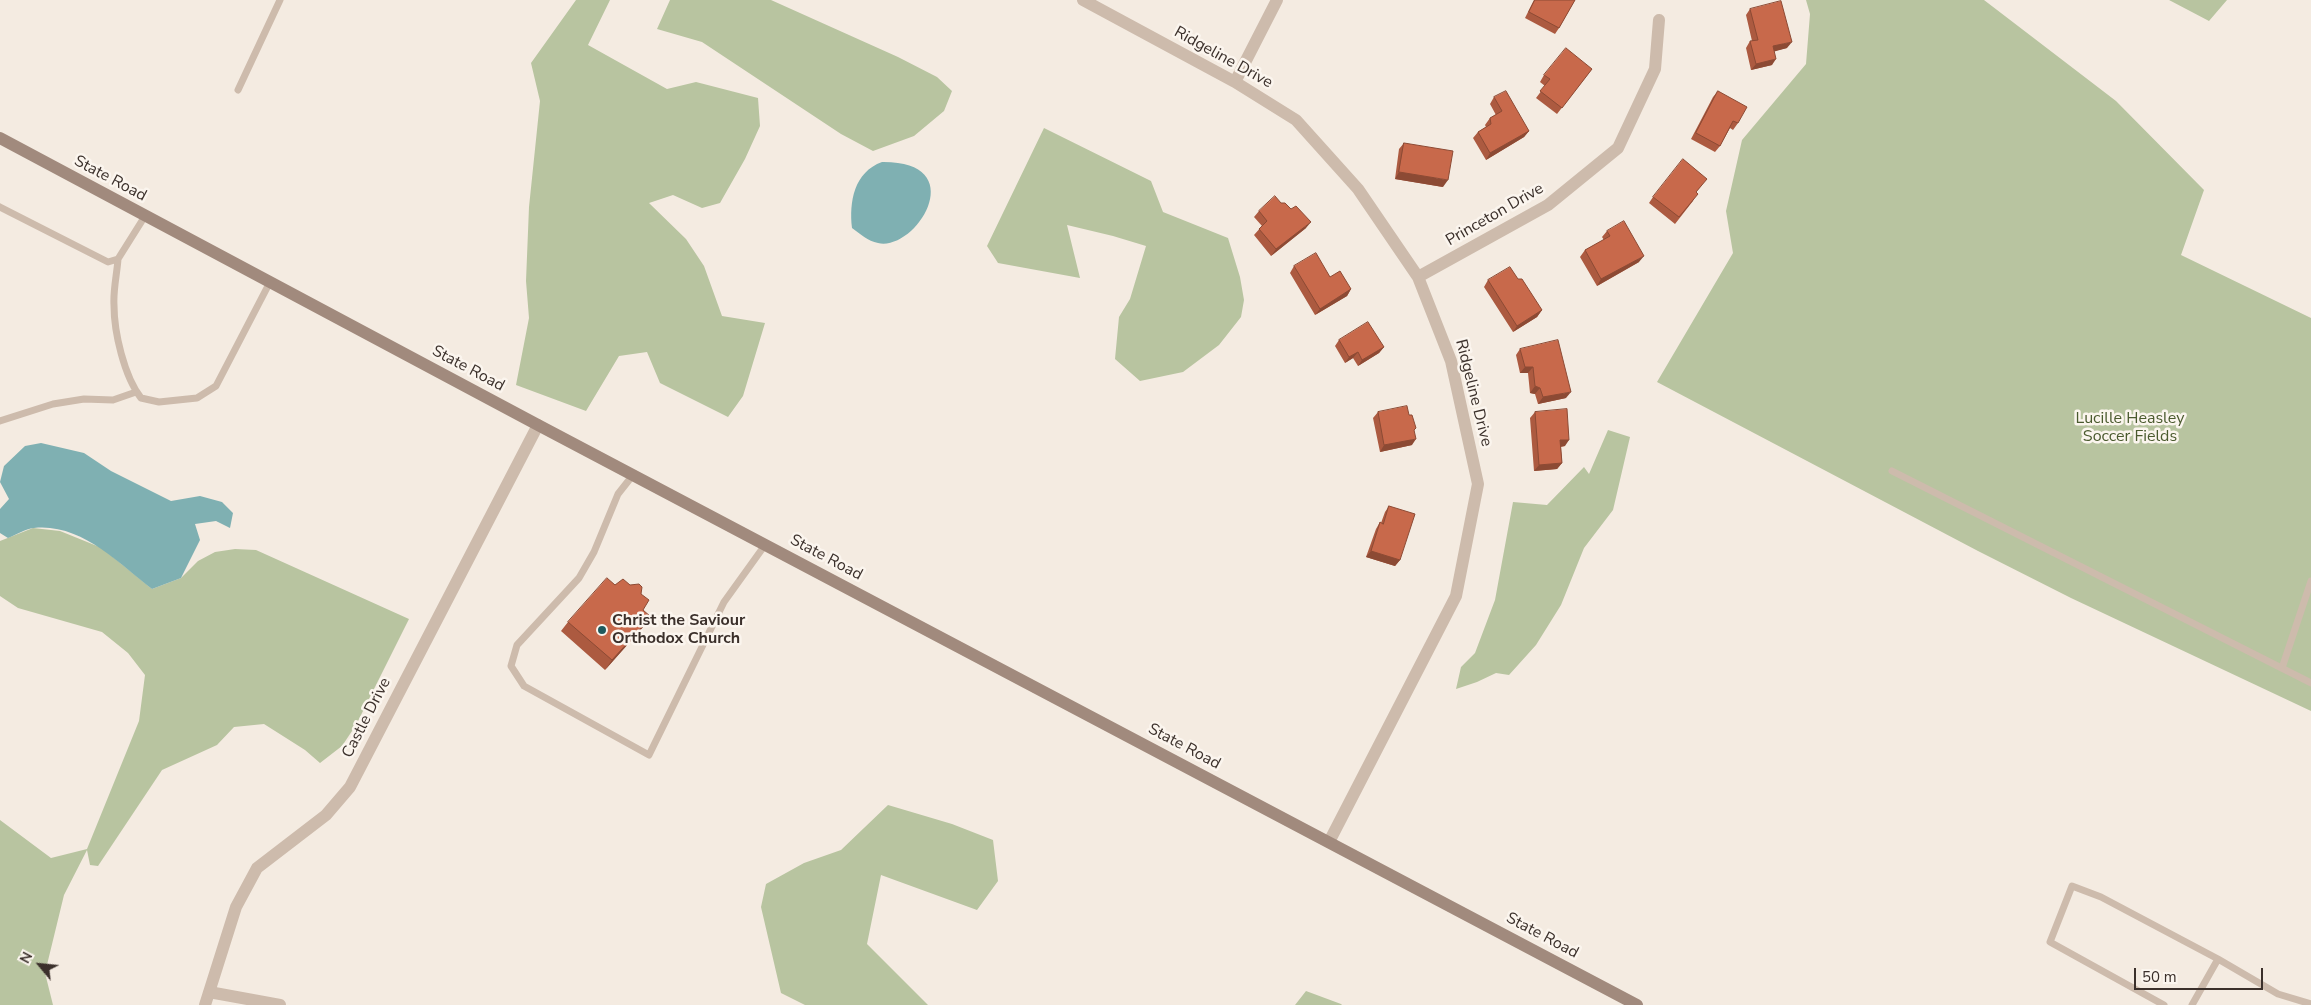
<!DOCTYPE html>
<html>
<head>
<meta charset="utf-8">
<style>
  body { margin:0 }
  #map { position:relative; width:2311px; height:1005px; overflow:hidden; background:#f4ebe1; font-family:"Nunito Sans",sans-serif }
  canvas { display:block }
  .north { position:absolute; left:15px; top:940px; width:50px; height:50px; -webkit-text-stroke:4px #fbf5ee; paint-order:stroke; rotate:298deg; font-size:14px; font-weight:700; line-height:20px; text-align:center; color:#3b302b }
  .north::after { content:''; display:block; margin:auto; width:18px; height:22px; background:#3b302b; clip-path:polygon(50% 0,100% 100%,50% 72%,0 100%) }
  .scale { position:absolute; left:2134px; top:968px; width:129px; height:22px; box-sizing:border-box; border:2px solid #3b302b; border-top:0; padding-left:6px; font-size:15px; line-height:18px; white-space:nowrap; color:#3b302b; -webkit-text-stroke:4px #fbf5ee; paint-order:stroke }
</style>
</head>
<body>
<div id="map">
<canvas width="2311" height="1005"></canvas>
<div class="north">N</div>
<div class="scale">50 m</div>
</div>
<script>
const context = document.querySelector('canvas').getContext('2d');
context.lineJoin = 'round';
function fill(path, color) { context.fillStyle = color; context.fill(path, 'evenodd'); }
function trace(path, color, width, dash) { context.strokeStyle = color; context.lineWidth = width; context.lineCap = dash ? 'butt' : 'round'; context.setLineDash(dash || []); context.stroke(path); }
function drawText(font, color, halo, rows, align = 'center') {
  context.font = font + ' "Nunito Sans",sans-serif'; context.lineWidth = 5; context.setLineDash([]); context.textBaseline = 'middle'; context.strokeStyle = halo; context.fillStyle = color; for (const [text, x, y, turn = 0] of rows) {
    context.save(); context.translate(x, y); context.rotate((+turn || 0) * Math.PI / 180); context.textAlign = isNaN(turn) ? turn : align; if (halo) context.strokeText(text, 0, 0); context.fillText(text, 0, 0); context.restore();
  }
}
const green = new Path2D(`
  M576 0H610L588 45 667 89 696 82 758 98 760 126 745 159 720 203 702 208 673 195 649 203 686 239 704 266 722 316 765 323 743 396 728 417 660 383 647 352 619 356 586 411 516 385 529 318 526 281 529 207 540 101 531 63Z
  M670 0H771L898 57 937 77 952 91 944 111 914 136 873 151 841 134 702 42 657 29Z
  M1806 0H1984L2116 101 2204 190 2181 255 2311 318V711L2071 598 1978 551 1657 382 1733 253 1726 211 1742 140 1806 64 1810 14Z
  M2169 0H2227L2209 21Z
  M1044 128 1151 181 1163 212 1228 238 1240 277 1244 300 1241 317 1219 345 1183 372 1140 381 1115 359 1119 317 1130 299 1146 246 1113 236 1067 225 1080 278 998 263 987 246Z
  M1608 430 1630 437 1613 510 1584 548 1561 605 1536 645 1509 675 1496 673 1477 682 1456 689 1461 667 1475 653 1495 600 1513 502 1547 505 1584 467 1589 474Z
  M33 528 60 531 102 548 152 589 181 578 198 561 215 552 235 549 256 550 409 619 356 725 342 746 320 763 305 750 264 724 234 727 217 745 162 770 98 866 90 865 87 850 64 895 45 973 53 1005H0V820L51 858 87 849 139 721 145 675 128 653 102 632 18 608 0 596V541Z
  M888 805 952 824 993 840 998 881 977 910 881 875 867 944 928 1005H805L781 993 761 907 766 884 804 863 841 850Z
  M1306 991 1341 1004 1342 1005H1295Z`);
const water = new Path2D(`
  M882 162C973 161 916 252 878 243 868 241 860 234 852 228 849 202 854 172 882 162Z
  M41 443 84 453 111 471 171 501 200 496 222 502 233 513 230 528 216 521 195 524 200 540 181 578 152 589C118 563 81 523 34 528 25 529 16 535 8 538L0 533V509L9 499 0 482 4 466 25 446Z`);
const service = new Path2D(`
  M238 90 280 0
  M0 207 108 262 118 259 145 216
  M118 259C117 274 113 290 114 305 114 332 124 376 141 398L159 402 197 398 216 386 270 282
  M0 421 53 404 84 399 113 400 136 392
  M1892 471 2311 683
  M633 475 618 494 594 552 579 578 517 645 511 666 524 686 649 755 724 602 765 545
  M2282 668 2311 581
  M2164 1005 2050 942 2072 886 2101 897 2218 959 2278 994 2311 1004
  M2192 1005 2218 959`);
const minor = new Path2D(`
  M1083 0 1235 82 1296 120 1358 189 1418 277 1451 361 1478 484 1456 596 1329 842
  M1235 82 1277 0
  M1418 277 1548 205 1618 148 1655 69 1659 20
  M209 992 280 1005
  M205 1005 236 907 257 868 326 815 350 787 538 425`);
const secondary = new Path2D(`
  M0 138 538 425 1637 1005`);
const wall = new Path2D(`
  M1534 0H1575L1559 28 1555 34 1525 18Z
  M1750 9 1787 48 1774 51 1772 65 1751 70 1746 48 1750 41H1752L1746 15Z
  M1592 69 1557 114 1536 98 1545 86 1540 82 1544 75Z
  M1718 91 1738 123 1733 130 1730 128 1720 146 1715 152 1691 139 1713 97Z
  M1494 97 1529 131 1524 137 1486 160 1473 138 1478 132 1486 127 1485 125 1490 118 1496 115 1490 104Z
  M1404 143 1443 187 1395 179 1399 149Z
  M1702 185 1696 192 1693 201 1675 224 1649 203 1653 197Z
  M1281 203 1306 228 1271 256 1254 235 1262 226 1254 217 1259 211Z
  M1607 231 1639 262 1597 286 1580 257 1585 250 1604 240 1602 237Z
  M1294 266 1330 277 1351 289 1347 296 1315 315 1290 273Z
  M1488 280 1542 310 1537 317 1513 332 1484 287Z
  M1339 340 1384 347 1379 353 1358 366 1353 358 1345 363 1335 346Z
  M1520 349 1566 398 1538 404 1535 394 1530 393 1528 373H1520L1516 355Z
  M1378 412 1409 415 1412 445 1380 452 1373 418Z
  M1535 412 1565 446 1561 447 1562 463 1557 469 1534 471 1530 418Z
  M1389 506 1400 560 1395 566 1366 557 1376 529 1380 522 1381 523 1385 512Z
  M615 585 641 594 644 626 605 670 561 631 568 622Z`);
const shadedWall = new Path2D(`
  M1792 42 1787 48 1769 53 1773 46Z
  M1776 59 1772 65 1751 70 1756 64Z
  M1529 131 1524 137 1486 160 1490 153Z
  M1399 172 1448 180 1443 187 1395 179Z
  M1311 222 1306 228 1271 256 1276 249Z
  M1644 256 1639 262 1597 286 1601 279Z
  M1351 289 1347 296 1315 315 1320 309Z
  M1542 310 1537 317 1513 332 1517 326Z
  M1384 347 1379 353 1358 366 1362 360Z
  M1358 352 1353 358 1345 363 1349 357Z
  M1525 367H1533L1528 373H1520Z
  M1535 386 1540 388 1535 394 1530 393Z
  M1571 392 1566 398 1538 404 1543 397Z
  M1416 439 1412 445 1380 452 1384 445Z
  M1560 440H1569L1565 446 1556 447Z
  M1562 463 1557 469 1534 471 1539 465Z
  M1371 551 1400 560 1395 566 1366 557Z
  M651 617 644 626 605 670 612 660Z`);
const building = new Path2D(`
  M1535 0H1575L1559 28 1529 12Z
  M1781 1 1792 42 1773 46 1776 59 1756 64 1750 41 1758 40 1750 9Z
  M1566 48 1592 69 1562 108 1540 91 1550 79 1544 75Z
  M1506 91 1529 131 1490 153 1478 132 1491 124 1490 118 1502 111 1494 97Z
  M1718 91 1747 107 1738 123 1733 121 1720 146 1696 133Z
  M1404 143 1453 151 1448 180 1399 172Z
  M1683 159 1707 179 1696 192 1698 194 1679 217 1653 197Z
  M1275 196 1281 203H1285L1291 209 1296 206 1311 222 1276 249 1259 229 1267 221 1259 211Z
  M1624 221 1644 256 1601 279 1585 250 1610 236 1607 231Z
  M1316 253 1330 277 1340 271 1351 289 1320 309 1294 266Z
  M1510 267 1518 279H1522L1542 310 1517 326 1488 280Z
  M1368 322 1384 347 1362 360 1358 352 1349 357 1339 340Z
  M1558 340 1571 392 1543 397 1540 388 1535 386 1533 367H1525L1520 349Z
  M1407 406 1409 415H1412L1416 428 1414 430 1416 439 1384 445 1378 412Z
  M1567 409 1569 440H1560L1562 463 1539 465 1535 412Z
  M1389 506 1415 514 1400 560 1371 551 1380 522 1383 524Z
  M607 578 615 585 623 579 630 585 639 584 642 587 641 594 649 600 643 610 651 617 612 660 568 622Z`);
const markers = [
  [602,630,5,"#1f5a5e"]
];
const streetNames = [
  ["Ridgeline Drive",1223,58,29],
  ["State Road",110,179,28],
  ["Princeton Drive",1495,215,-30],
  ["State Road",468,369,28],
  ["Ridgeline Drive",1473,393,76],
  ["State Road",826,558,28],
  ["Castle Drive",367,718,-63],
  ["State Road",1184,747,28],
  ["State Road",1542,936,28]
];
const parkNames = [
  ["Lucille Heasley",2130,419],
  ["Soccer Fields",2130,437]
];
const poiNames = [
  ["Christ the Saviour",612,621],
  ["Orthodox Church",612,639]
];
fill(green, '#b8c4a0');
fill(water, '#7fb0b2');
trace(service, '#cdbbac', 7);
trace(minor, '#cdbbac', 12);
trace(secondary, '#a18a7d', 12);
fill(wall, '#ac5a40');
fill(shadedWall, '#8c4a34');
fill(building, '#c8694b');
trace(building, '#8c4a34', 1);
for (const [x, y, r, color] of markers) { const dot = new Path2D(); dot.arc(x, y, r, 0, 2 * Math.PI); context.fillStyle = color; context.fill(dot); trace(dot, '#fbf5ee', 2); }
drawText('16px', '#3b302b', '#fbf5ee', streetNames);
drawText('16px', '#4a5a2e', '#fbf5ee', parkNames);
drawText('bold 16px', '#3b302b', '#fbf5ee', poiNames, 'left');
</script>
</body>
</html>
